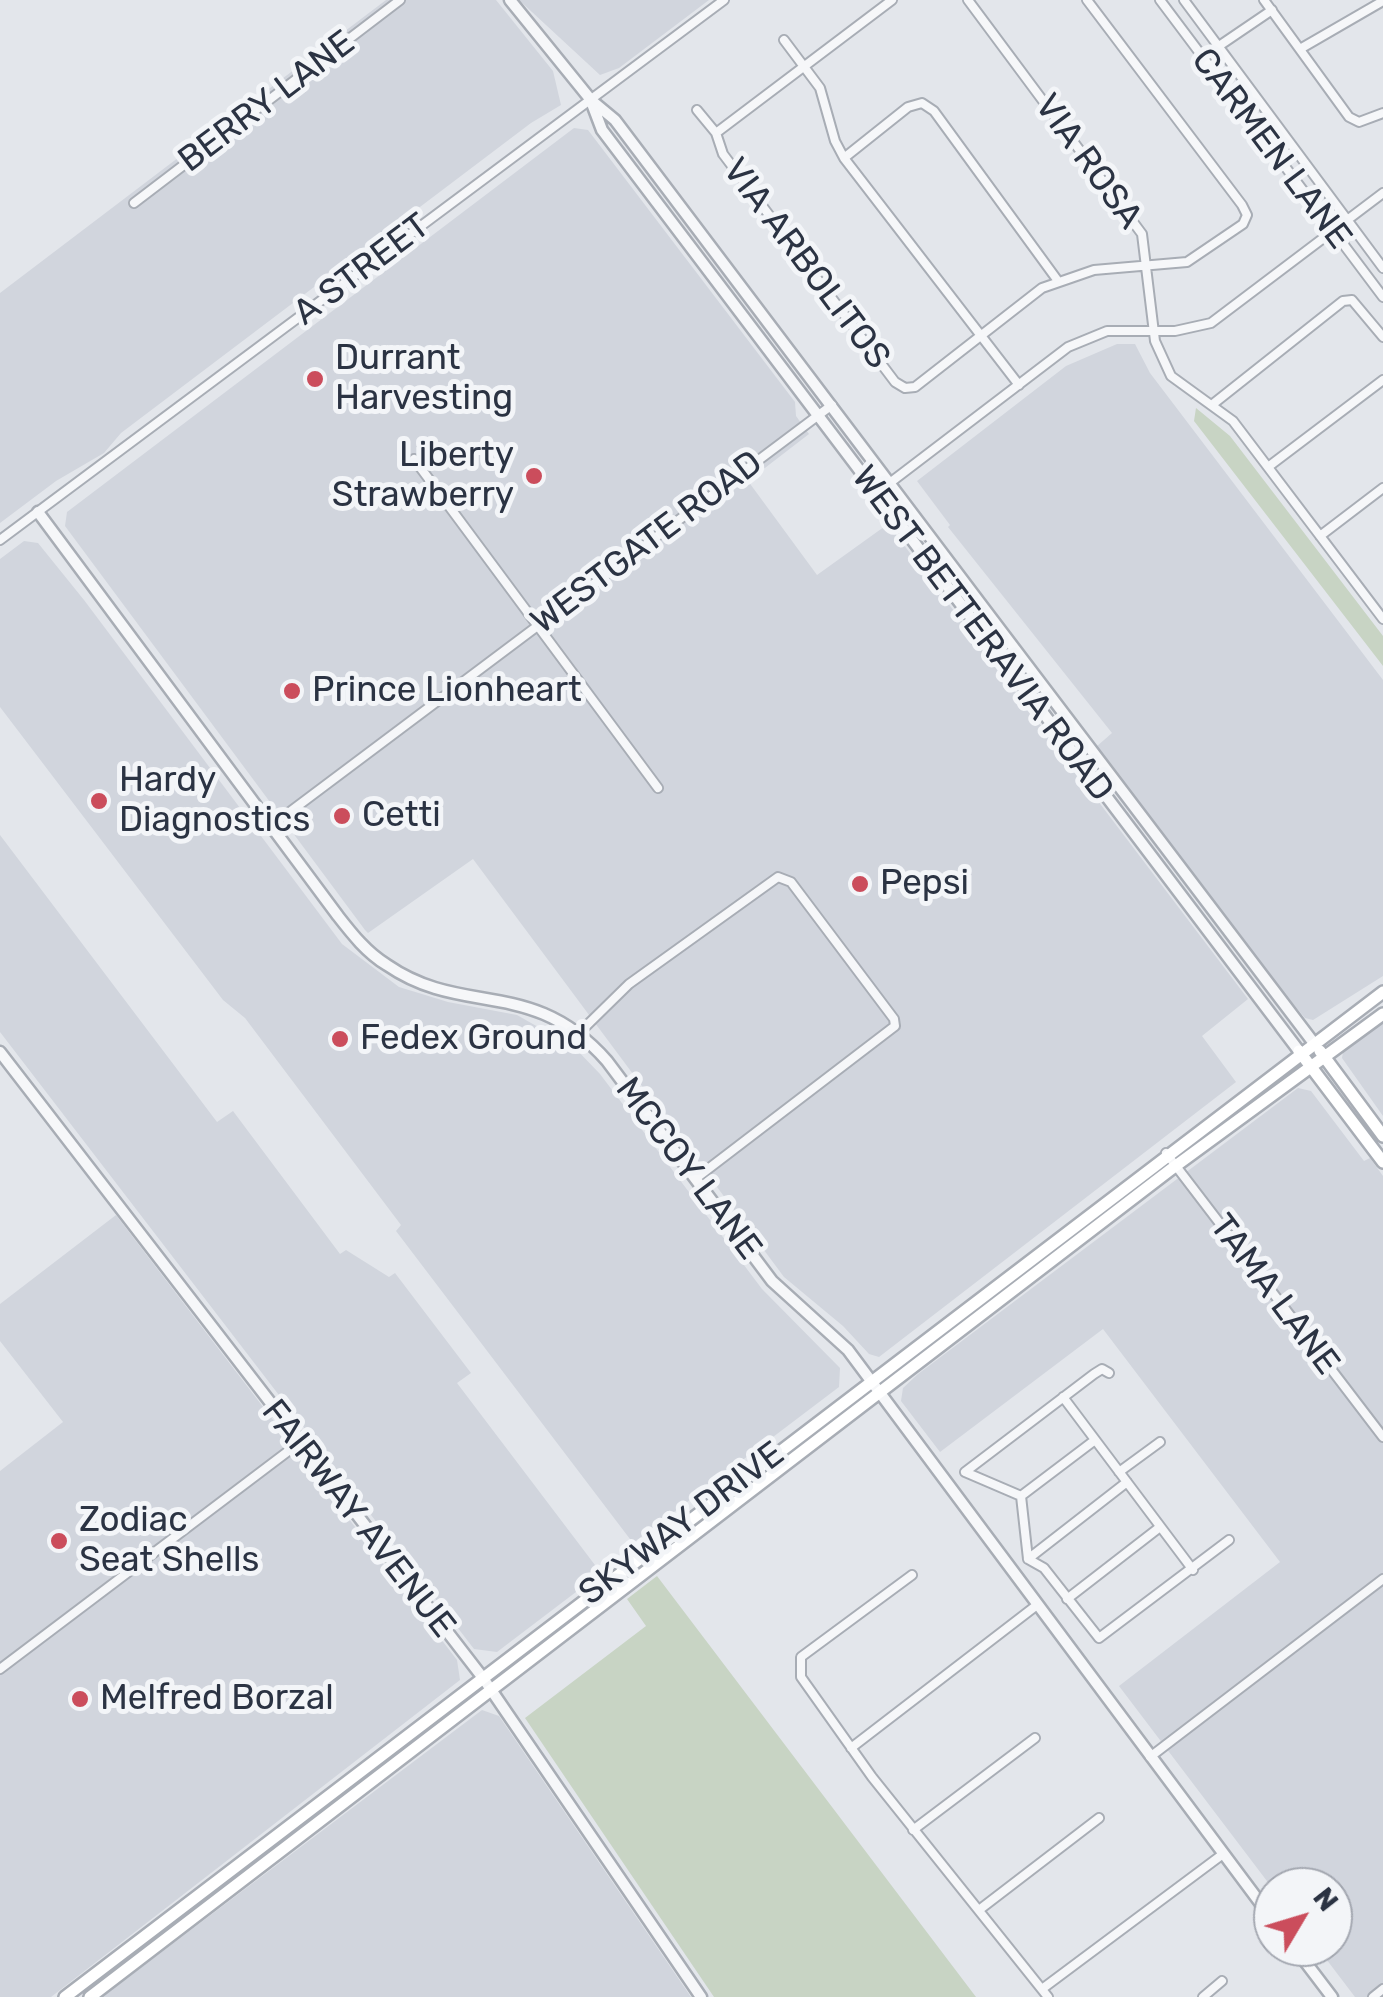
<!DOCTYPE html>
<html>
<head>
<meta charset="utf-8">
<style>
  body { margin:0 }
  #map { position:relative; width:1383px; height:1997px; overflow:hidden; background:#e3e6eb; font-family:Rubik,sans-serif }
  canvas { display:block }
  .north { position:absolute; left:1253px; top:1867px; width:100px; height:100px; box-sizing:border-box; background:#f3f5f8; border:2px solid #a3a7b0; border-radius:50%; rotate:52deg; font-size:28px; font-weight:700; line-height:40px; text-align:center; color:#2b3343 }
  .north::after { content:''; display:block; margin:auto; width:35px; height:45px; background:#cb4d5c; clip-path:polygon(50% 0,100% 100%,50% 72%,0 100%) }
</style>
</head>
<body>
<div id="map">
<canvas width="1383" height="1997"></canvas>
<div class="north">N</div>
</div>
<script>
const context = document.querySelector('canvas').getContext('2d');
context.lineJoin = 'round';
function fill(path, color) { context.fillStyle = color; context.fill(path, 'evenodd'); }
function trace(path, color, width, dash) { context.strokeStyle = color; context.lineWidth = width; context.lineCap = dash ? 'butt' : 'round'; context.setLineDash(dash || []); context.stroke(path); }
function drawText(font, color, halo, rows, align = 'center') {
  context.font = font + ' Rubik,sans-serif'; context.lineWidth = 10; context.setLineDash([]); context.textBaseline = 'middle'; context.strokeStyle = halo; context.fillStyle = color; for (const [text, x, y, turn = 0] of rows) {
    context.save(); context.translate(x, y); context.rotate((+turn || 0) * Math.PI / 180); context.textAlign = isNaN(turn) ? turn : align; if (halo) context.strokeText(text, 0, 0); context.fillText(text, 0, 0); context.restore();
  }
}
const built = new Path2D(`
  M386 0H496L553 71 561 105 531 123 121 433 104 453 56 481 0 523V293Z
  M519 0H709L619 68 600 75Z
  M574 128 588 130 795 402 796 416 809 434 748 481 817 575 888 524 1248 999 1202 1036 1236 1082 879 1357 869 1354 843 1326 784 1277 473 859 368 933 365 930 65 526 67 512Z
  M1117 344H1135L1150 373 1383 680V976L1313 1020 1305 1018 1288 998 1096 747 1112 733 948 527 950 525 917 481 1066 366Z
  M24 541 38 543 84 600 342 944 399 987 448 1002 517 1015 575 1048 600 1074 762 1289 840 1368 839 1387 633 1543 396 1231 401 1225 245 1018 223 1000 0 707V559Z
  M0 835 217 1122 233 1111 340 1254 346 1250 389 1277 395 1273 471 1373 457 1383 601 1573 497 1652 474 1649 0 1032Z
  M1383 1023V1116L1342 1058 1343 1052Z
  M1298 1088 1311 1091 1364 1161 1370 1158 1383 1176V1997H1355L1317 1947H1333V1887L1273 1889 1119 1686 1280 1562 1103 1329 940 1452 901 1401 903 1388 918 1374Z
  M116 1215 457 1660 460 1680 51 1997H0V1471L63 1422 0 1341V1304Z
  M482 1710 499 1716 691 1997H102Z`);
const green = new Path2D(`
  M1196 408 1230 436 1383 636V666L1194 421Z
  M657 1576 976 1997H714L525 1718 646 1626 627 1599Z`);
const minor = new Path2D(`
  M968 0 1142 234 1155 341 1171 376 1233 421 1383 619
  M1160 0 1383 297
  M1184 0 1383 268
  M1264 0 1349 117 1359 122 1383 113
  M784 40 820 88 835 141 844 158 1019 385
  M1219 46 1272 10
  M1300 49 1383 1
  M697 110 716 133 723 154 895 382 905 388 915 387 1042 288 1094 270 1187 262 1243 224 1247 215 1242 205 1087 0
  M716 133 892 0
  M844 158 908 107 922 103 934 111 1058 281
  M134 203 400 0
  M1213 404 1343 301 1352 300 1383 337
  M414 459 658 788
  M1268 467 1383 380
  M891 482 1068 347 1107 331H1175L1211 323 1383 193
  M1320 536 1383 488
  M0 540 724 0
  M271 826 832 405
  M579 1033 629 984 778 877 791 882 894 1019 895 1026 695 1179
  M1166 1153 1383 1437
  M1063 1397 1193 1570
  M965 1472 1094 1374 1102 1369 1109 1373
  M965 1472 1021 1496 1028 1559
  M1119 1472 1160 1442
  M1021 1496 1095 1440
  M1028 1559 1044 1568 1099 1638 1229 1540
  M1028 1559 1127 1482
  M912 1575 801 1657V1677L872 1777 1048 1997
  M1067 1599 1160 1527
  M0 1669 299 1443
  M851 1748 1037 1605
  M1150 1757 1383 1579
  M913 1830 1035 1738
  M979 1910 1099 1818
  M1042 1989 1223 1854
  M1203 1997 1222 1981
  M1373 1997 1383 1989`);
const tertiary = new Path2D(`
  M510 0 591 100 615 120C849 427 1078 736 1313 1042
  M591 101 602 130 1299 1051
  M38 512 338 916C352 934 367 953 387 965 464 1018 532 976 607 1061L772 1281 848 1350 1273 1920
  M0 1052 483 1678 701 1997
  M1294 1947 1332 1997`);
const secondary = new Path2D(`
  M1299 1051 1383 1162
  M1320 1051 1383 1136
  M65 1997 1383 992
  M90 1997 1170 1170 1383 1014`);
const markers = [
  [315,379,10,"#cb4d5c"],
  [534,476,10,"#cb4d5c"],
  [292,691,10,"#cb4d5c"],
  [99,801,10,"#cb4d5c"],
  [342,816,10,"#cb4d5c"],
  [860,884,10,"#cb4d5c"],
  [340,1039,10,"#cb4d5c"],
  [59,1541,10,"#cb4d5c"],
  [80,1699,10,"#cb4d5c"]
];
const streetNames = [
  ["BERRY LANE",267,102,-37],
  ["CARMEN LANE",1271,149,53],
  ["VIA ROSA",1088,162,54],
  ["VIA ARBOLITOS",806,264,53],
  ["A STREET",362,270,-37],
  ["WESTGATE ROAD",647,543,-37],
  ["WEST BETTERAVIA ROAD",982,634,53],
  ["MCCOY LANE",688,1169,53],
  ["TAMA LANE",1274,1295,53],
  ["FAIRWAY AVENUE",358,1519,52],
  ["SKYWAY DRIVE",682,1524,-37]
];
const poiNames = [
  ["Durrant",335,359],
  ["Harvesting",335,399],
  ["Liberty",514,456,"right"],
  ["Strawberry",514,496,"right"],
  ["Prince Lionheart",312,691],
  ["Hardy",119,781],
  ["Diagnostics",119,821],
  ["Cetti",362,816],
  ["Pepsi",880,884],
  ["Fedex Ground",360,1039],
  ["Zodiac",79,1521],
  ["Seat Shells",79,1561],
  ["Melfred Borzal",100,1699]
];
fill(built, '#d1d5dd');
fill(green, '#c8d4c4');
trace(minor, '#a8adb5', 12);
trace(tertiary, '#a8adb5', 15);
trace(secondary, '#a8adb5', 16);
trace(minor, '#f6f7f9', 8);
trace(tertiary, '#f6f7f9', 10);
trace(secondary, '#fff', 11);
for (const [x, y, r, color] of markers) { const dot = new Path2D(); dot.arc(x, y, r, 0, 2 * Math.PI); context.fillStyle = color; context.fill(dot); trace(dot, '#f3f5f8', 4); }
drawText('35px', '#2b3343', '#f3f5f8', streetNames);
drawText('35px', '#2b3343', '#f3f5f8', poiNames, 'left');
</script>
</body>
</html>
